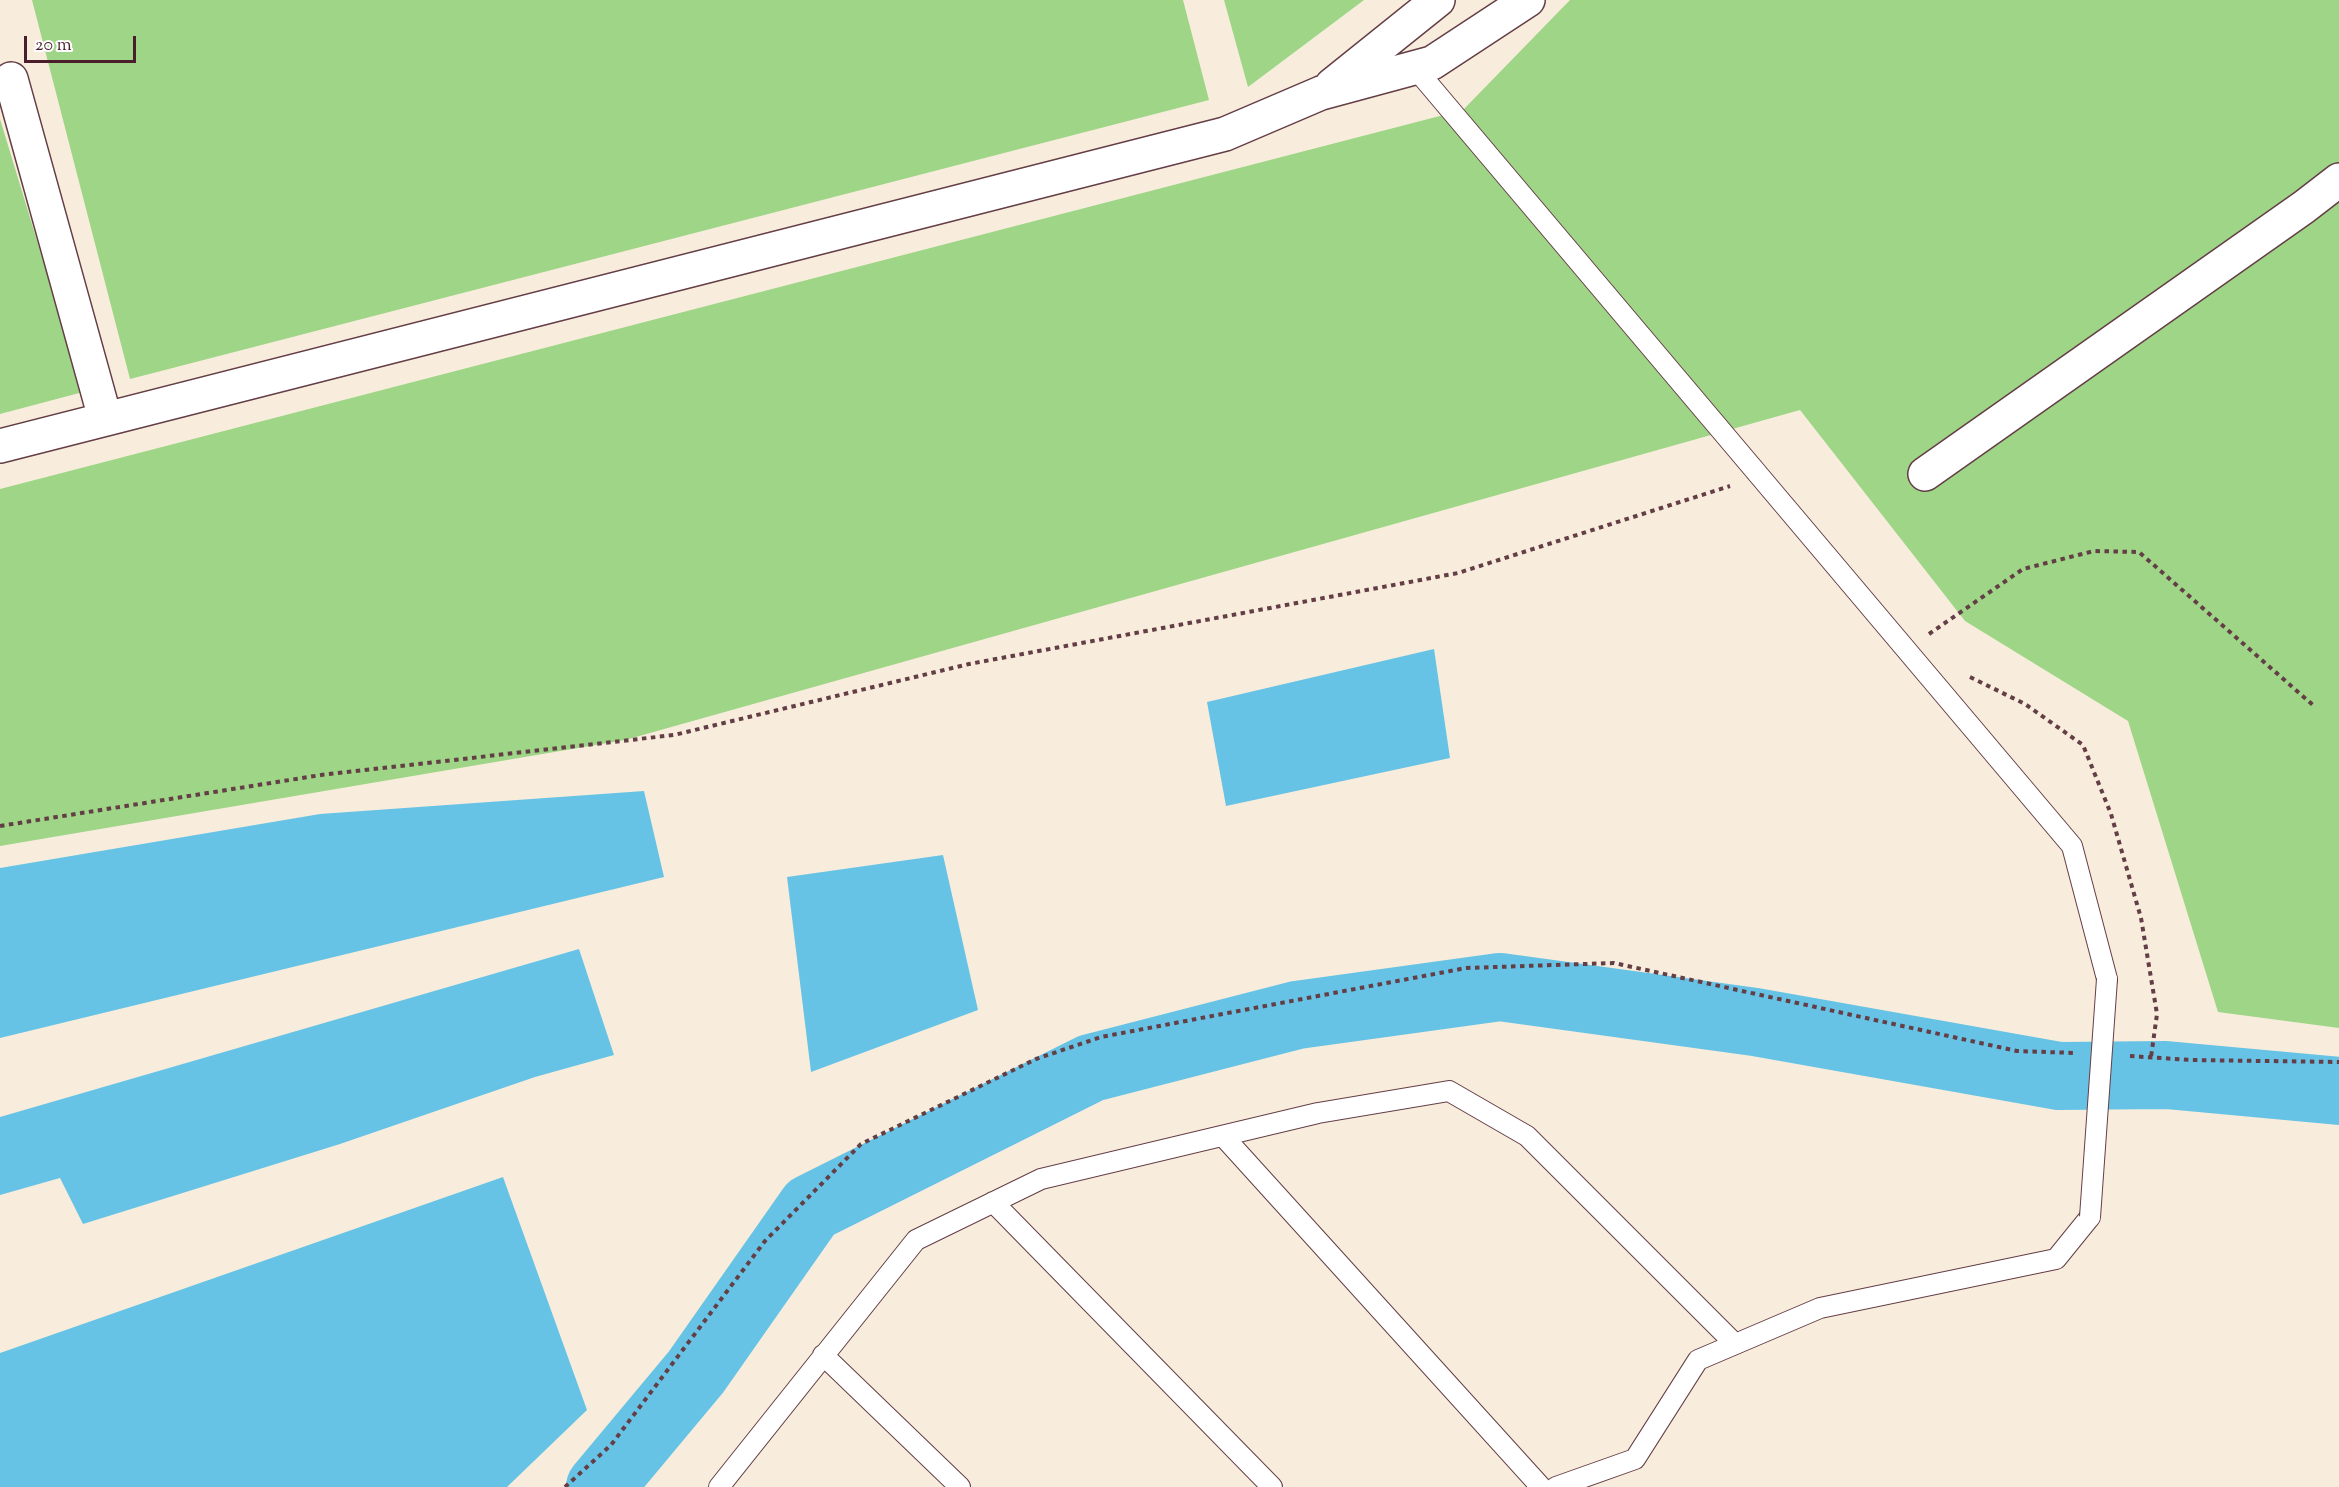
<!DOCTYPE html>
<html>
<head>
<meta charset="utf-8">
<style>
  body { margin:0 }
  #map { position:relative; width:2339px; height:1487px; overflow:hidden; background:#f8eddc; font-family:"Sorts Mill Goudy",serif }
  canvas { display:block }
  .scale { position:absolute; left:24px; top:36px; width:112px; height:27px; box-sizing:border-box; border:3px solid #4a1f2b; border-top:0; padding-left:8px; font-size:18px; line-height:21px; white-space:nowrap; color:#4a1f2b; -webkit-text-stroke:4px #fff; paint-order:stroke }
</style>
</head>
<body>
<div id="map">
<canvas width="2339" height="1487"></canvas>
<div class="scale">20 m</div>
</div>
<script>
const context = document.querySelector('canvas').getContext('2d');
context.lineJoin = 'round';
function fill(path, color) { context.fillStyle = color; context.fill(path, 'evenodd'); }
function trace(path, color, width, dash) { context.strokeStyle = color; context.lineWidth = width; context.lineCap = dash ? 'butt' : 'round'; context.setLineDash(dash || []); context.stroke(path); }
const green = new Path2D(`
  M32 0H1183L1209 100 130 379Z
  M1224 0H1364L1248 87Z
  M1570 0H2339V1028L2218 1012 2128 721 1965 621 1800 410 625 740 0 846V489L1463 110Z
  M0 119 83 392 0 414Z`);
const water = new Path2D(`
  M1434 649 1450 758 1226 806 1207 702Z
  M644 791 664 877 0 1038V868L320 814Z
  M943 855 978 1010 811 1072 787 877Z
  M579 949 614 1055 535 1077 340 1144 83 1224 60 1178 0 1195V1117Z
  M503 1177 587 1410 507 1487H0V1353Z`);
const river = new Path2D(`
  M600 1487 696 1372 811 1208 1091 1068 1297 1015 1500 987 1755 1022 2059 1076 2166 1075 2339 1091`);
const path = new Path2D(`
  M1929 634 2023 569 2094 551 2139 552 2314 706
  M1970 677 2025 704 2083 745 2111 814 2141 918 2157 1014 2151 1057
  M0 826 321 775 674 735 969 664 1458 573 1730 486
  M2130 1056 2191 1060 2339 1062
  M565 1487 611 1445 765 1241 861 1144 1036 1059 1101 1037 1466 968 1614 963 2017 1051 2075 1053`);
const service = new Path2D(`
  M1415 68 2072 846 2107 979
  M1223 1136 1541 1487
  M993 1202 1272 1487
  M823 1355 960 1487
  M719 1487 916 1240 1041 1179 1318 1113 1449 1091 1527 1136 1735 1344
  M1556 1487 1635 1459 1698 1360 1820 1308 2056 1259 2090 1217`);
const minor = new Path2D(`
  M11 79 105 418
  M1332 85 1438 0
  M0 446 1225 134 1321 93 1432 63 1528 0
  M1925 474 2304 207 2339 180`);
const serviceBridge = new Path2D(`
  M2090 1217 2107 979`);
fill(green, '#9ed586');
fill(water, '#67c3e5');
trace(river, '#67c3e5', 68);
trace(service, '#643e46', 22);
trace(minor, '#643e46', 36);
trace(path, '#643e46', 4, [4.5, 4.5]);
trace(service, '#fff', 20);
trace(minor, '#fff', 33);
trace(serviceBridge, '#643e46', 22, []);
trace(serviceBridge, '#fff', 20);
</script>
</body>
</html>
